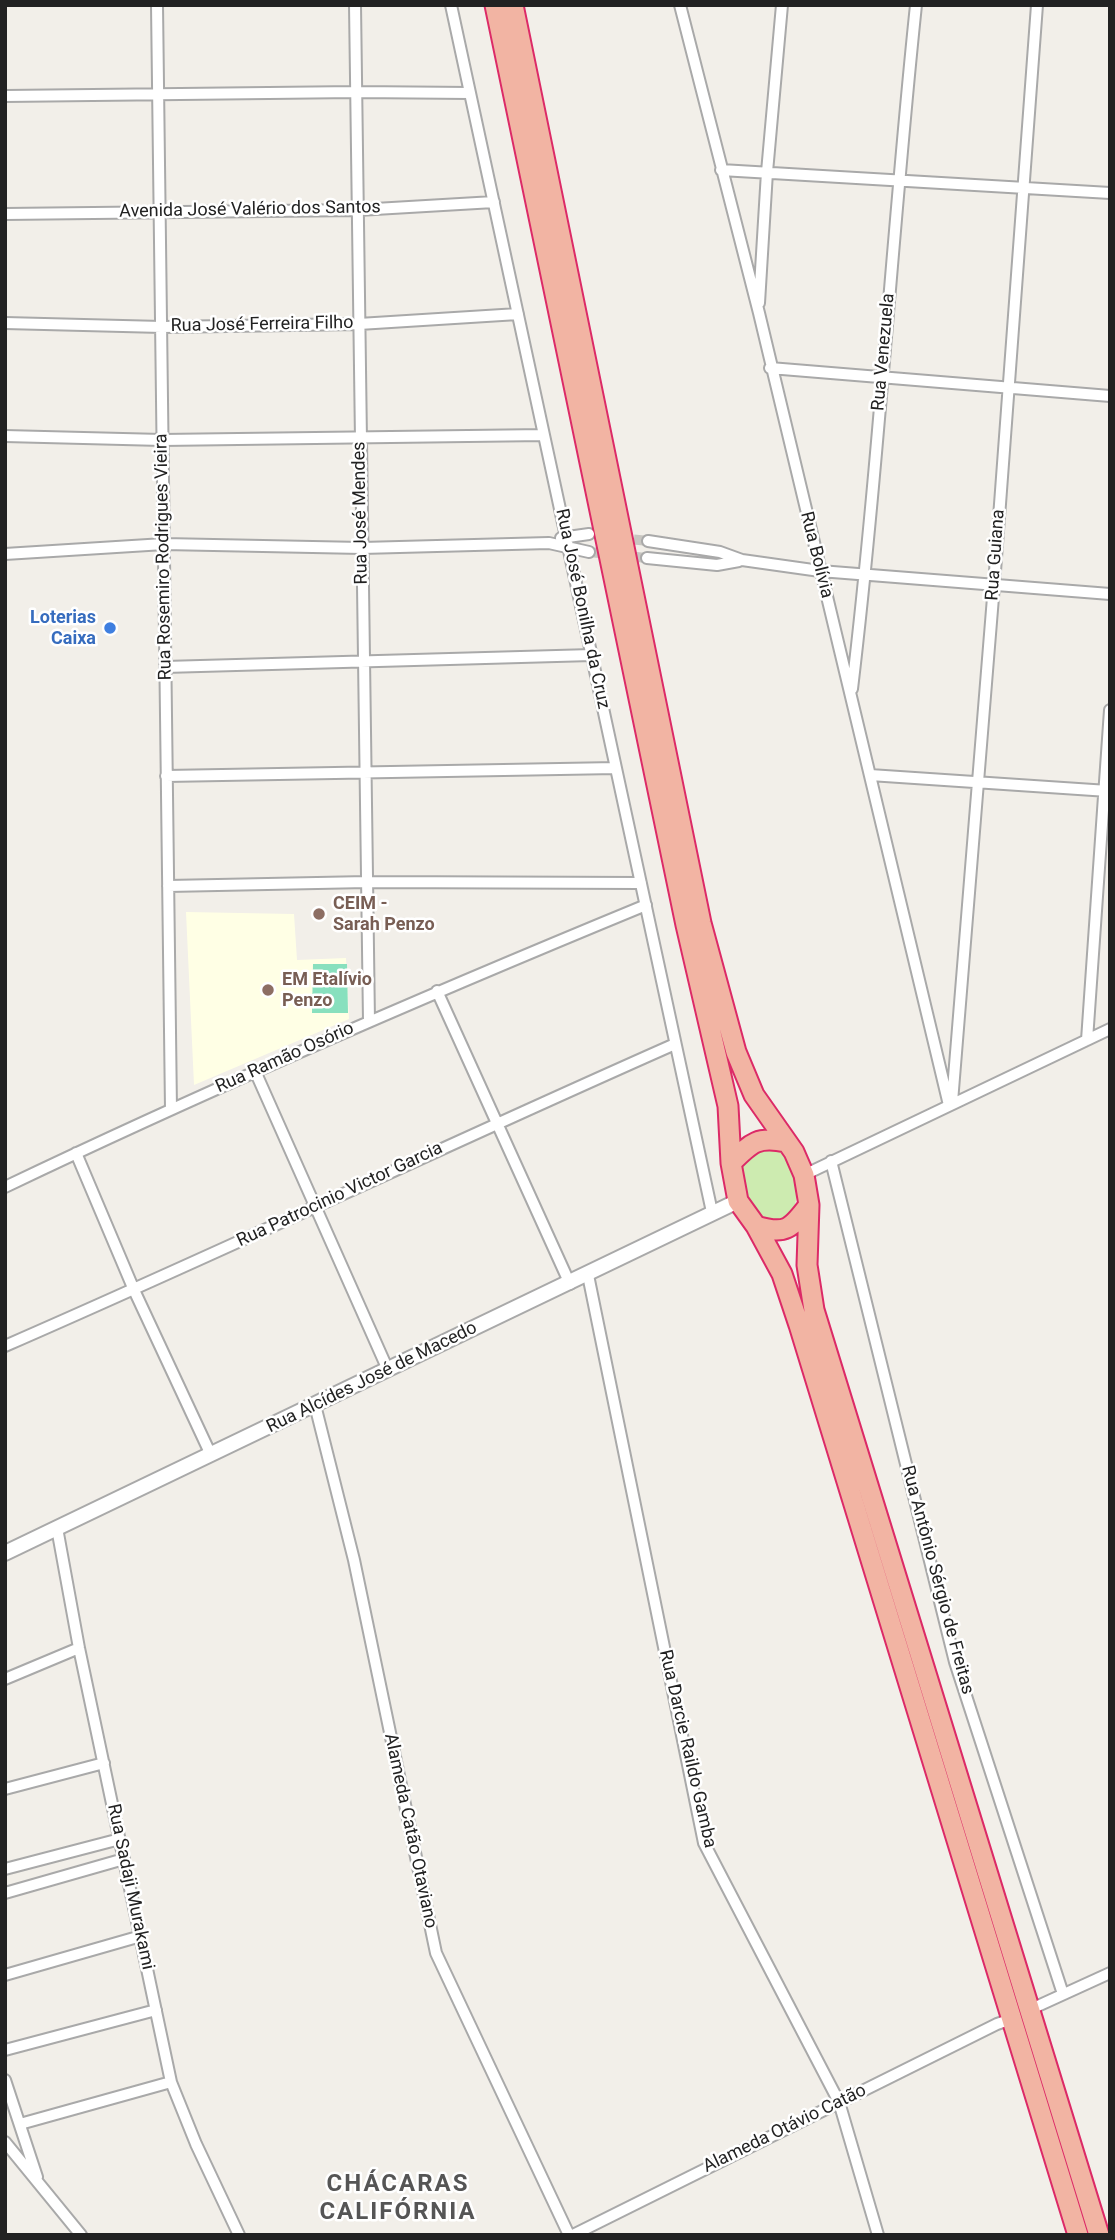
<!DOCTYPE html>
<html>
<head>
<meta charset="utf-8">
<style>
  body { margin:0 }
  #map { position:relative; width:1115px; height:2240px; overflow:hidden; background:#f2efe9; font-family:Roboto,sans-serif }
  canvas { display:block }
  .frame { position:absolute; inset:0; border:7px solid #222; pointer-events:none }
</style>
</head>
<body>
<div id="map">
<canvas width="1115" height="2240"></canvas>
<div class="frame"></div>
</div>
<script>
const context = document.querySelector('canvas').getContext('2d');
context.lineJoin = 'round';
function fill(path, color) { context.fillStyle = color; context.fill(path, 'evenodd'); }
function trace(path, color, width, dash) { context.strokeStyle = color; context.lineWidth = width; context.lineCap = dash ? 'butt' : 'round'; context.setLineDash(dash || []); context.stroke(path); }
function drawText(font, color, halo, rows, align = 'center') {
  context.font = font + ' Roboto,sans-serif'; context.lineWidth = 5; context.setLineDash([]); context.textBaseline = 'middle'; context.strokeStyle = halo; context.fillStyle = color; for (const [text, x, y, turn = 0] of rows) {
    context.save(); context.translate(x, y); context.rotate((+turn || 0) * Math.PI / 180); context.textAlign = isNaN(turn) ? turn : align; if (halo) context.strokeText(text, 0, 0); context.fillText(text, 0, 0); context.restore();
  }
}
const education = new Path2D(`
  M186 912 294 914 297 960 346 958 349 1019 194 1085Z`);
const grass = new Path2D(`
  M759 1144 781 1151C796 1169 804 1201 787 1220 782 1220 775 1222 770 1221 749 1215 743 1181 742 1163Z`);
const pitch = new Path2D(`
  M313 964H347L348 1013H312Z`);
const minorTunnel = new Path2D(`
  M619 538 648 541
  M589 552 647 558`);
const minor = new Path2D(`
  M157 5 171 1109
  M355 5 369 1021
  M451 5 712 1212
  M680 5 759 313 949 1105
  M5 96 356 92 470 93
  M721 170 1110 193
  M5 214 358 210 494 202
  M759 303 767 172 782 5
  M5 323 162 327 359 324 518 314
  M770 368 1110 396
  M5 436 162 440 544 435
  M561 538 589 534
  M648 541 720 552 742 560 820 571 1110 594
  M5 554 164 544 362 548 549 543 589 552
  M647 558 717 565 739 561
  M165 667 592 655
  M852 689C879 462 892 233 916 5
  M870 775 1108 791
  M166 776 616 768
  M168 886 367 882 641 883
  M437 991 570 1284
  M1087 1040 1110 710
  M255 1071 388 1370
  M952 1102 994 585 1037 5
  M76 1153 134 1290 211 1455
  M831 1161 955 1662 1063 1994
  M804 1175 1110 1029
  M5 1187C216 1086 430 994 646 905
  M588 1275 704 1843 839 2102 878 2235
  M5 1346C230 1248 451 1143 675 1044
  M315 1405 354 1560 436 1953 569 2235
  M57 1528 79 1648 171 2082 196 2144 239 2235
  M5 1679 79 1648
  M5 1789 104 1763
  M5 1869 120 1839
  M5 1893 124 1859
  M5 1975 141 1936
  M1029 2010 1110 1973
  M5 2050 156 2010
  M5 2080 37 2177
  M20 2124 171 2082
  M5 2142 81 2235
  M573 2235 997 2024 1012 2019`);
const tertiary = new Path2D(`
  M5 1553 738 1201`);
const trunk = new Path2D(`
  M495 5 686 925 728 1106 731 1163 738 1201 756 1226 782 1274 799 1325 1078 2235
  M513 5 701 923 736 1052 754 1095 794 1152 804 1175 809 1205 807 1265 814 1310 1099 2235
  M731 1163C751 1143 757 1136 786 1142
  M756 1226C786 1235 791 1229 809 1205`);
const markers = [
  [110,628,7,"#3f7fe0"],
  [319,914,7,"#8d6e63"],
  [268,990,7,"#8d6e63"]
];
const streetNames = [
  ["Avenida José Valério dos Santos",250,210,-1],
  ["Rua José Ferreira Filho",262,325,-1],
  ["Rua Venezuela",884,352,-85],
  ["Rua José Mendes",361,513,-91],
  ["Rua Bolívia",816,555,76],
  ["Rua Guiana",996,555,-86],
  ["Rua Rosemiro Rodrigues Vieira",164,557,-91],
  ["Rua José Bonilha da Cruz",582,609,78],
  ["Rua Ramão Osório",285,1058,-24],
  ["Rua Patrocinio Victor Garcia",340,1195,-25],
  ["Rua Alcídes José de Macedo",372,1378,-26],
  ["Rua Antônio Sérgio de Freitas",937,1580,75],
  ["Rua Darcie Raildo Gamba",687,1749,77],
  ["Alameda Catão Otaviano",410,1831,78],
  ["Rua Sadaji Murakami",130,1887,78],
  ["Alameda Otávio Catão",785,2129,-26]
];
const shopNames = [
  ["Loterias",96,618],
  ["Caixa",96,639]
];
const educationNames = [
  ["CEIM -",333,904],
  ["Sarah Penzo",333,925],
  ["EM Etalívio",282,980],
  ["Penzo",282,1001]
];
const districtNames = [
  ["CHÁCARAS",398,2185],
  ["CALIFÓRNIA",398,2213]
];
fill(education, '#ffffe5');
fill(grass, '#cdebb0');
fill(pitch, '#88e0be');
trace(minorTunnel, '#c8c6c1', 10, [10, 5]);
trace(minor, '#a9a9a9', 14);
trace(tertiary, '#a9a9a9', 18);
trace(trunk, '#dc2a67', 23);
trace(minor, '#fff', 10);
trace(tertiary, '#fff', 14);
trace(trunk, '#f2b4a3', 19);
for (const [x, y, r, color] of markers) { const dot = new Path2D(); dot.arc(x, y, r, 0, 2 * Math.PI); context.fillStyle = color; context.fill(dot); trace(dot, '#fff', 2.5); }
drawText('18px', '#222', '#fff', streetNames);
drawText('bold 18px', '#366cbe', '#fff', shopNames, 'right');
drawText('bold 18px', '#785e54', '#fff', educationNames, 'left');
context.letterSpacing = '2px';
drawText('bold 24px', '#555', '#fff', districtNames);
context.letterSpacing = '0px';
</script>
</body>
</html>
